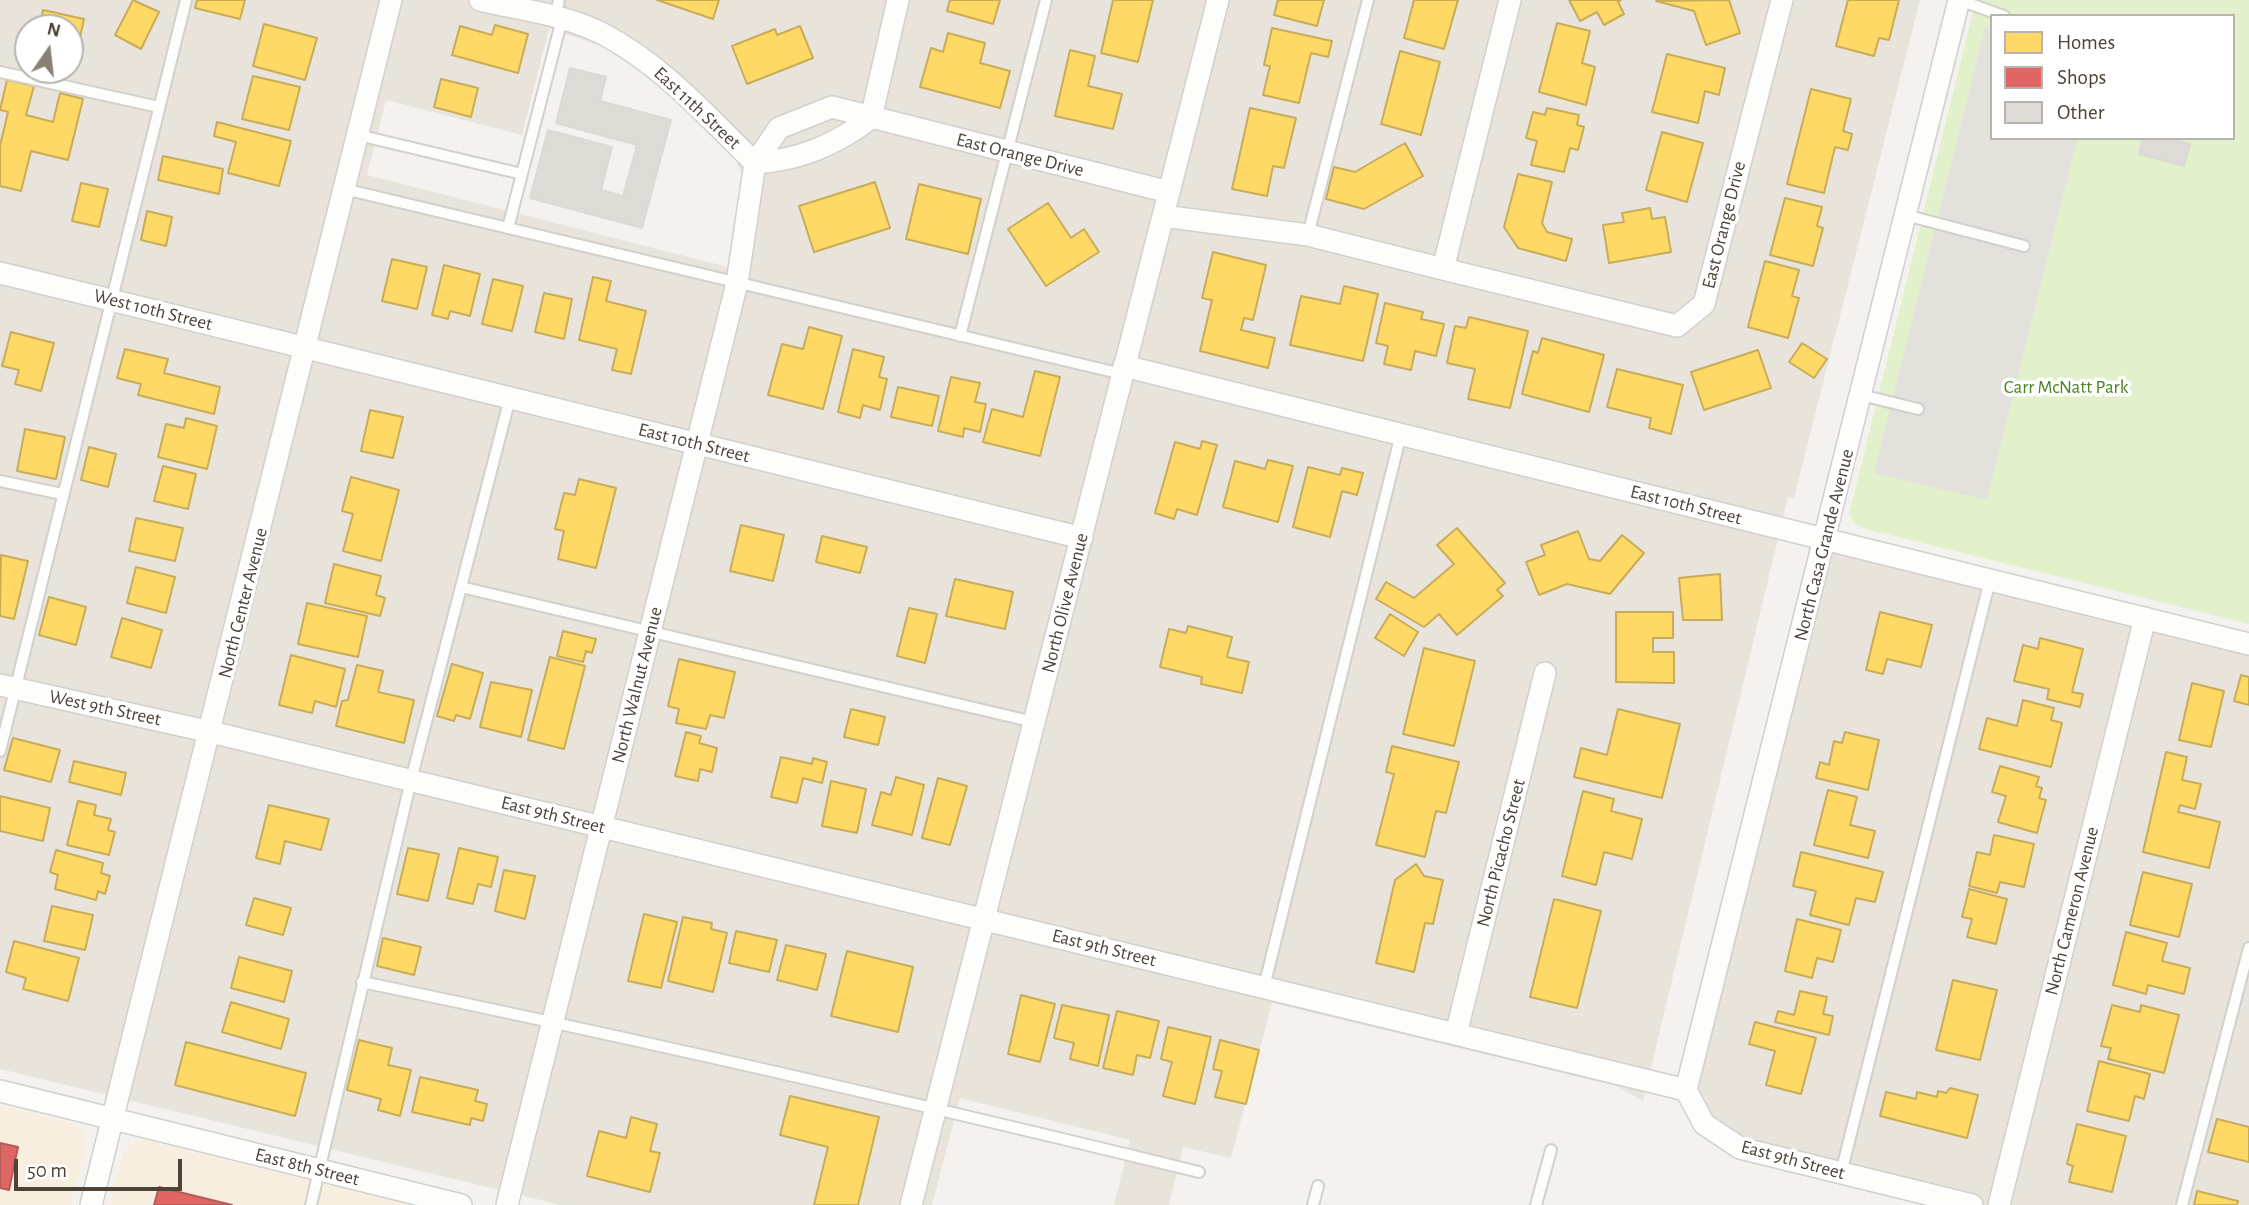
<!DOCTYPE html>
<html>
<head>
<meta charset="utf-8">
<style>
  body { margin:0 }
  #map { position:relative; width:2249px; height:1205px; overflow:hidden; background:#f4f2ee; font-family:"Alegreya Sans",sans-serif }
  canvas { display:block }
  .legend { position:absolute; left:1990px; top:14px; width:245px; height:126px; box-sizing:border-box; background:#fff; border:2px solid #b7b4af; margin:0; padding:9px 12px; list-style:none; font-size:21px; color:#4c4437 }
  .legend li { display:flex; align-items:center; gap:14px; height:35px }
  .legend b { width:35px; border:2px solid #b7b4af }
  .north { position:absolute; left:14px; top:14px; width:70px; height:70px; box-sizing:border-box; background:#fff; border:2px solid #b7b4af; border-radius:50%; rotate:14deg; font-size:19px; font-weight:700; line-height:28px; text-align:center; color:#4c4437 }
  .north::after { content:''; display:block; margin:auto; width:24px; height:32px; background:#878177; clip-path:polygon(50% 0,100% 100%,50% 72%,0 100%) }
  .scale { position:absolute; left:14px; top:1159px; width:168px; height:32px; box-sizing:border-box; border:4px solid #4c4437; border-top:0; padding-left:9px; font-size:21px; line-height:24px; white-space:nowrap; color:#4c4437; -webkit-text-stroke:5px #fff; paint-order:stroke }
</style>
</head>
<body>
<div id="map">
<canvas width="2249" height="1205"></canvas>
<ul class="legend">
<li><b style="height:19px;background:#ffd966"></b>Homes</li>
<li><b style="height:19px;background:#e06666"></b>Shops</li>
<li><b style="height:19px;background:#dedbd6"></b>Other</li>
</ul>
<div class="north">N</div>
<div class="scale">50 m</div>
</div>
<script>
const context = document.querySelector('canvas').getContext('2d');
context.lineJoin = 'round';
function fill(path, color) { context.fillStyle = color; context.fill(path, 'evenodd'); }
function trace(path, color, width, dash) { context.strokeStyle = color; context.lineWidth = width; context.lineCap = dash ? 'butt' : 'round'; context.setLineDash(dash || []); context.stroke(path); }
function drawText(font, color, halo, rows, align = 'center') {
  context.font = font + ' "Alegreya Sans",sans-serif'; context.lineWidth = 7; context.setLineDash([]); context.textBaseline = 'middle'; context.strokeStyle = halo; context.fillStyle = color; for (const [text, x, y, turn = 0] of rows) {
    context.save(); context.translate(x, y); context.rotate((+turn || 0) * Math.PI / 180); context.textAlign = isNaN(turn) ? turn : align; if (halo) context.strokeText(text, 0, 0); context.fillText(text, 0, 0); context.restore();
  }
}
const residential = new Path2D(`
  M0 0H1920L1794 498 1788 497 1643 1101 1616 1086 1272 1003 1231 1158 1183 1147 1169 1205H1114L1130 1140 960 1098 932 1205H561L0 1069ZM28 28H70V70H28ZM549 29 608 48 660 79 731 148 742 175 744 205 728 267 367 175 386 100 522 135Z
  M1826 539 2249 644V1205H1972L1740 1148 1686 1090Z`);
const commercial = new Path2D(`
  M0 1106 73 1124 84 1133 86 1145 71 1205H0Z
  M144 1140 411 1205H109L123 1152 131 1144Z`);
const green = new Path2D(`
  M1976 0H2249V624L1862 528 1853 522 1849 514ZM1992 16H2233V138H1992Z`);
const parking = new Path2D(`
  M1985 26 1992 28V138H2078L1987 500 1874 473Z`);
const homes = new Path2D(`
  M133 0 159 12 141 49 115 35Z
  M197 0H245L240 19 195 8Z
  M657 0H719L713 19Z
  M950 0H1000L993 24 947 11Z
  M1113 0H1153L1138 62 1101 53Z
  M1278 0H1324L1317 26 1274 15Z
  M1414 0H1458L1444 49 1404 38Z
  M1569 0H1621L1618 2 1624 14 1604 25 1597 12 1580 21Z
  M1729 0 1740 33 1706 45 1694 11 1656 1Z
  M1848 0H1899L1889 40 1879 38 1874 56 1836 46Z
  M43 10 84 19 74 65 70 64V28H39Z
  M1557 23 1590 31 1582 63 1595 67 1586 105 1539 92Z
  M264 24 317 38 305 80 253 66Z
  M495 25 528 34 518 73 452 55 460 26 492 35Z
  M800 26 813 58 747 84 732 46 775 29 777 35Z
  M1272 28 1332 41 1328 57 1311 53 1299 103 1263 95 1270 66 1264 65Z
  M948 33 985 43 980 63 1010 71 1000 108 920 87 931 48 943 52Z
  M1070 50 1095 56 1088 86 1122 94 1113 129 1055 116Z
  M1400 51 1440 62 1421 135 1381 124Z
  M1667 54 1725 68 1719 95 1705 91 1698 123 1652 112Z
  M253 76 300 87 289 130 242 119Z
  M441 79 478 88 471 117 434 107Z
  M7 80 34 86 26 115 53 122 60 93 83 99 68 160 31 151 21 191 0 186V146L8 112 0 110Z
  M1811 89 1851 99 1843 131 1852 134 1848 150 1835 147 1824 193 1787 184Z
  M1250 108 1296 118 1284 168 1273 166 1267 196 1232 189Z
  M1547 108 1579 115 1577 125 1584 127 1578 150 1570 148 1564 172 1531 165 1537 141 1526 138 1533 112 1545 115Z
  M217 122 291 141 279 186 228 173 236 142 214 136Z
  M1662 132 1703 143 1687 202 1646 190Z
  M1405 143 1423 176 1364 209 1326 199 1334 167 1355 172Z
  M163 156 223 169 219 194 158 180Z
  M1518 174 1552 182 1542 223 1547 232 1572 239 1566 261 1518 248 1504 227Z
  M875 182 890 228 814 252 799 206Z
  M81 183 108 189 99 227 72 221Z
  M919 184 981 199 968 254 906 239Z
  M1785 198 1822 207 1817 226 1823 228 1813 266 1770 255Z
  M1048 203 1071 238 1084 229 1099 252 1046 286 1008 229Z
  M1650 208 1652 219 1665 217 1671 252 1609 263 1603 225 1624 222 1622 213Z
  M147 211 172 217 166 246 141 240Z
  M1213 252 1266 265 1253 320 1244 318 1241 330 1275 338 1268 368 1200 351 1212 300 1202 298Z
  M392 259 427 267 417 309 382 301Z
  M1765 261 1799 270 1792 296 1799 298 1788 338 1748 327Z
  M444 265 480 274 470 316 450 311 448 319 432 315Z
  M593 277 611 281 606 301 646 311 631 374 612 370 617 349 579 340Z
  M493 279 523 286 512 331 482 324Z
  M1344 286 1378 294 1363 361 1290 345 1301 296 1340 304Z
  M544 293 572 299 564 339 535 332Z
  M1385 303 1423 312 1421 319 1444 324 1436 356 1415 351 1411 370 1384 364 1388 346 1376 343Z
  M1469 317 1528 331 1510 408 1468 399 1475 369 1447 363 1455 326 1466 328Z
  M809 327 842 336 823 409 768 395 782 344 803 349Z
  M11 332 54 343 41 391 15 384 19 370 2 366Z
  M1542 338 1604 355 1589 412 1522 394 1533 351 1538 353Z
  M1802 343 1827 359 1814 378 1789 362Z
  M125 349 168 359 164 373 220 387 214 414 138 395 141 384 117 378Z
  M853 349 884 357 879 377 887 379 880 410 863 405 860 418 838 412Z
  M1758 350 1771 388 1704 410 1691 372Z
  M1617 369 1683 385 1671 434 1649 428 1651 418 1607 407Z
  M1035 371 1060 377 1040 456 983 442 992 409 1023 417Z
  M951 377 980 383 975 402 986 404 980 432 964 428 963 437 938 431Z
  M898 387 939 396 932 426 891 417Z
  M370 410 403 417 393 458 361 451Z
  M186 418 217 426 207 469 158 457 166 424 184 428Z
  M25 429 65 437 56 479 17 471Z
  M1202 441 1217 445 1197 515 1177 509 1174 519 1155 513 1175 442 1200 449Z
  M89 447 116 454 108 487 81 480Z
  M1268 460 1293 466 1278 522 1223 507 1235 461 1265 469Z
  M163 466 196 474 188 509 154 501Z
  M1308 467 1340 475 1342 468 1363 473 1357 495 1342 491 1330 537 1293 527Z
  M351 477 399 490 381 561 343 551 353 514 342 511Z
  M579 479 616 488 596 568 558 559 564 531 555 529 564 493 575 495Z
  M136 518 183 528 175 561 129 551Z
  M741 525 784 535 773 581 730 571Z
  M1457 528 1505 583 1497 590 1503 596 1457 635 1439 614 1424 627 1376 599 1386 582 1414 598 1454 564 1437 545Z
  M1578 531 1589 559 1600 561 1622 535 1644 553 1610 594 1567 584 1539 595 1526 562 1545 555 1541 545Z
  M822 536 867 547 860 573 816 562Z
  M1 555 28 561 14 619 0 616Z
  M334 564 381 576 376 595 385 598 380 616 325 603Z
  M136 567 175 577 166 613 127 603Z
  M1720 574 1722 620H1683L1679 578Z
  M955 579 1013 592 1005 629 946 616Z
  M49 597 86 607 76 645 39 635Z
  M307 603 367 616 358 657 298 644Z
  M909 608 937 614 925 663 897 656Z
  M1616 612H1673V638H1653V652H1674V683L1616 682Z
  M1880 612 1932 625 1921 667 1887 659 1883 674 1866 670Z
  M1390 614 1418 632 1404 656 1375 638Z
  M122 618 162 630 151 668 111 657Z
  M1188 626 1232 637 1227 657 1249 662 1242 693 1201 684 1202 677 1160 667 1169 629 1186 633Z
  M563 631 596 639 592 653 586 651 583 662 557 656Z
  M2040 638 2083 649 2072 692 2083 694 2080 707 2047 699 2049 689 2014 681 2023 645 2038 649Z
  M1424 648 1475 661 1454 746 1403 734Z
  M291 655 345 669 336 707 315 701 312 713 279 705Z
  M550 657 585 666 564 749 528 740Z
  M679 659 735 672 724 718 710 715 706 729 676 723 679 709 668 706Z
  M452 664 483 673 470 719 456 715 454 721 437 716Z
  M357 665 383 671 378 692 414 700 404 743 336 726 342 701 348 700Z
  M2241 675 2249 677V705L2234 701Z
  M491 682 532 690 521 737 480 727Z
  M2192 683 2224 691 2211 747 2179 740Z
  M2023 700 2054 708 2051 720 2062 723 2051 767 1979 749 1987 718 2017 726Z
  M851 709 885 717 878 745 844 737Z
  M1618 709 1680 724 1662 798 1574 777 1581 748 1607 755Z
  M686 732 701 736 699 743 717 748 712 772 700 769 698 781 675 776Z
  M1845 732 1879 740 1868 790 1816 778 1820 762 1829 765 1834 741 1842 743Z
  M13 738 60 750 51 782 4 770Z
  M1392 746 1459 762 1446 813 1436 811 1425 857 1376 845 1394 774 1386 772Z
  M2166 752 2187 757 2182 780 2201 784 2195 809 2180 805 2178 812 2220 822 2209 868 2143 852Z
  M781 757 812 764 813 758 827 762 822 783 803 778 797 803 771 797Z
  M74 761 126 773 121 795 69 782Z
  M2000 766 2039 777 2036 786 2042 788 2039 798 2046 800 2037 833 1998 822 2006 796 1992 792Z
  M896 777 924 785 912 835 872 825 881 792 891 795Z
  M938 778 967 786 950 845 922 838Z
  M831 781 866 789 857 833 822 826Z
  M1828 790 1857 797 1850 825 1875 831 1868 858 1814 845Z
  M1583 791 1614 799 1611 811 1642 819 1632 859 1604 852 1596 885 1562 876Z
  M0 796 50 808 43 841 0 831Z
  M78 801 96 805 94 815 111 819 108 830 115 832 109 855 67 845Z
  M269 805 329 819 321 850 285 841 280 864 256 858Z
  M1994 835 2034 844 2024 887 2000 882 1997 893 1969 886 1977 852 1990 855Z
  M408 848 439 854 428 901 397 894Z
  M459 848 498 857 491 887 478 884 473 904 447 898Z
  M56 850 103 863 101 873 110 876 105 894 98 891 96 900 55 889 58 875 50 872Z
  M1801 852 1883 872 1875 902 1856 898 1849 925 1810 915 1816 891 1793 886Z
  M1416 864 1424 876 1443 880 1433 924 1425 923 1414 972 1376 963 1395 880Z
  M504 870 535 876 525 919 495 911Z
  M2143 872 2192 884 2179 937 2130 925Z
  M1969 889 2007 899 1996 944 1967 937 1972 919 1962 917Z
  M254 898 291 908 283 935 246 925Z
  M1554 899 1601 911 1577 1008 1530 997Z
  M52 906 93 915 85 950 44 941Z
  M644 914 677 922 661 988 628 981Z
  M683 917 712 923 711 929 727 933 713 992 668 981Z
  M1797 919 1841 930 1833 962 1817 958 1812 978 1785 971Z
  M736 931 777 940 769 972 729 963Z
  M2126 932 2167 943 2162 961 2190 968 2184 994 2148 985 2146 994 2113 985Z
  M383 938 421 947 414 975 377 966Z
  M14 941 79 958 68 1001 23 989 26 978 6 972Z
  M786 945 826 954 817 990 777 980Z
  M847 951 913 967 898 1032 831 1016Z
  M239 957 292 971 284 1002 231 988Z
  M1953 980 1997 990 1980 1060 1936 1050Z
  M1800 991 1827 997 1823 1014 1833 1016 1829 1035 1775 1022 1778 1011 1794 1015Z
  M1021 995 1055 1004 1040 1062 1008 1054Z
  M231 1002 289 1019 281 1049 222 1032Z
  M1062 1005 1109 1015 1098 1066 1070 1059 1074 1043 1054 1038Z
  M2112 1005 2140 1012 2141 1005 2179 1015 2164 1073 2108 1059 2111 1048 2101 1046Z
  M1117 1011 1159 1021 1150 1058 1137 1055 1133 1075 1103 1068Z
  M1755 1022 1816 1038 1801 1094 1766 1085 1775 1051 1749 1044Z
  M1168 1027 1211 1037 1195 1104 1163 1096 1172 1062 1161 1059Z
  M359 1040 392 1048 388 1065 411 1070 400 1116 378 1110 381 1099 347 1090Z
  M1220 1040 1259 1050 1246 1104 1215 1097 1222 1071 1213 1069Z
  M186 1042 306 1073 295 1116 175 1085Z
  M2099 1061 2150 1074 2144 1099 2135 1096 2129 1121 2087 1111Z
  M420 1077 478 1090 475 1101 487 1104 483 1121 471 1118 470 1125 412 1112Z
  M1950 1088 1978 1095 1967 1138 1880 1116 1886 1092 1916 1099 1917 1092 1937 1097 1938 1091 1946 1093Z
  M790 1096 879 1117 858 1205H814L828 1147 780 1135Z
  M631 1117 657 1124 650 1151 660 1153 650 1192 587 1176 599 1131 626 1138Z
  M2217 1119 2249 1127V1162L2208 1152Z
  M2077 1124 2126 1136 2112 1192 2069 1182 2073 1166 2067 1164Z
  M2197 1191 2238 1201 2237 1205H2194Z`);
const shops = new Path2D(`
  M0 1143 18 1147 9 1190 0 1188Z
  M159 1187 232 1205H154Z`);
const building = new Path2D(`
  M570 68 606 77 600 101 671 120 642 228 530 198 548 130 612 147 601 190 623 196 637 145 556 123Z
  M2143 138H2179L2178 141 2190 144 2184 166 2139 154Z`);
const service = new Path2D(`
  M1959 0 2004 16
  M555 18 559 0
  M0 72 159 107
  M358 135 522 174
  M344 189 1122 374
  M1905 215 2024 246
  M508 228 562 19
  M1308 235 1368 0
  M960 336 1046 0
  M1861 395 1918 409
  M0 481 62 494
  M461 587 1034 722
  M0 751 186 0
  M362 982C642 1040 921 1104 1199 1172
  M1264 987 1401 434
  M1841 1173 1990 580
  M311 1205 411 780 510 398
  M1313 1205 1318 1186
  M1536 1205 1551 1150
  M2182 1205 2249 948`);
const minor = new Path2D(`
  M480 0C521 10 568 15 605 35 663 66 708 117 755 163
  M1510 0 1443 269 1677 326 1704 304 1782 0
  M871 118 898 0
  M755 163C800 160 835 145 871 118
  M1163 216 1308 235 1443 269
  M0 273 1082 538
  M1124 366 2249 644
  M0 685 211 732 1686 1090 1704 1124 1740 1148 1972 1205
  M1456 1034 1545 673
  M1686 1090 1959 0
  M0 1091 461 1205
  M91 1205 391 0
  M507 1205 737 283 755 163 779 128 832 107 1169 192
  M911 1205 1218 0
  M1999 1205 2145 618`);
const streetNames = [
  ["East 11th Street",697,108,43],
  ["East Orange Drive",1020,155,14],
  ["East Orange Drive",1724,225,-76],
  ["West 10th Street",153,310,14],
  ["East 10th Street",694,443,14],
  ["East 10th Street",1686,505,14],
  ["North Casa Grande Avenue",1824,545,-76],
  ["North Center Avenue",243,603,-76],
  ["North Olive Avenue",1065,603,-76],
  ["North Walnut Avenue",637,685,-76],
  ["West 9th Street",105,708,12],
  ["East 9th Street",553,815,14],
  ["North Picacho Street",1501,853,-76],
  ["North Cameron Avenue",2072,911,-76],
  ["East 9th Street",1104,948,14],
  ["East 9th Street",1793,1160,15],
  ["East 8th Street",307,1167,14]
];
const parkNames = [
  ["Carr McNatt Park",2066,387]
];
fill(residential, '#e8e4db');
fill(commercial, '#f7eee0');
fill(green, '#e2f0cc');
fill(parking, '#e3e1dc');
fill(homes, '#ffd966');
trace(homes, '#c9ac58', 2);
fill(shops, '#e06666');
trace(shops, '#b45c58', 2);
fill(building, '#dedbd6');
trace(building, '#dcd9d3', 2);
trace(service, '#d2d0cb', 14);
trace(minor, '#d2d0cb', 24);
trace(service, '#fdfdfc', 10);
trace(minor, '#fdfdfc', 21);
drawText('19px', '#4c4437', '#fff', streetNames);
drawText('19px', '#498524', '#fff', parkNames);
</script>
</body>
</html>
